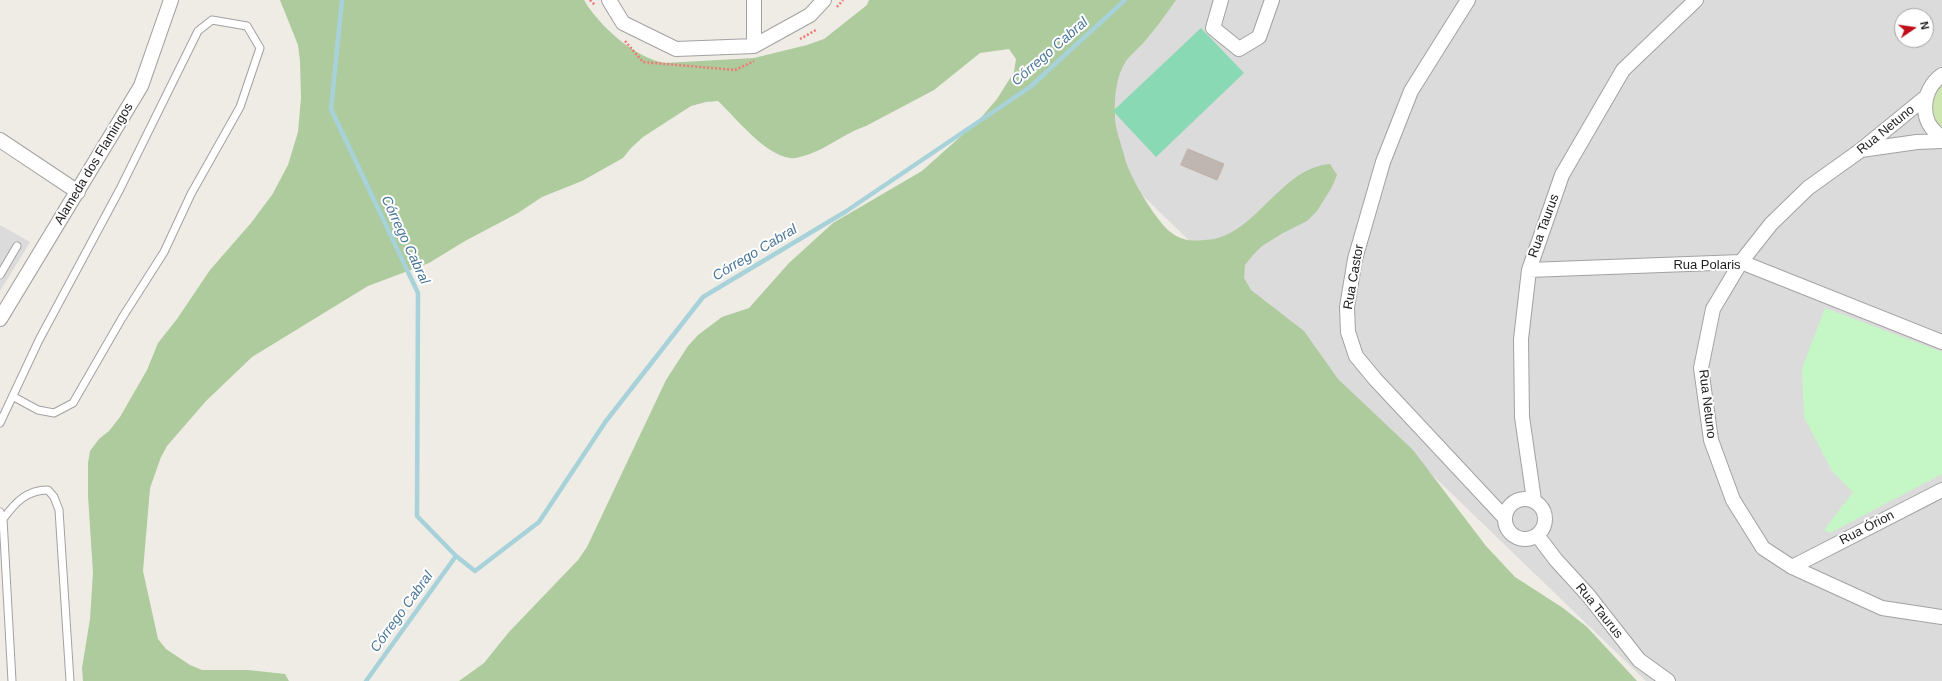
<!DOCTYPE html>
<html>
<head>
<meta charset="utf-8">
<style>
  body { margin:0 }
  #map { position:relative; width:1942px; height:681px; overflow:hidden; background:#efebe5; font-family:Helvetica,sans-serif }
  canvas { display:block }
  .north { position:absolute; left:1894px; top:8px; width:40px; height:40px; box-sizing:border-box; background:#fff; border:1px solid #a5a5a5; border-radius:50%; rotate:77deg; font-size:11px; font-weight:700; line-height:16px; text-align:center; color:#1e1e1e }
  .north::after { content:''; display:block; margin:auto; width:14px; height:18px; background:#bf0d19; clip-path:polygon(50% 0,100% 100%,50% 72%,0 100%) }
</style>
</head>
<body>
<div id="map">
<canvas width="1942" height="681"></canvas>
<div class="north">N</div>
</div>
<script>
const context = document.querySelector('canvas').getContext('2d');
context.lineJoin = 'round';
function fill(path, color) { context.fillStyle = color; context.fill(path, 'evenodd'); }
function trace(path, color, width, dash) { context.strokeStyle = color; context.lineWidth = width; context.lineCap = dash ? 'butt' : 'round'; context.setLineDash(dash || []); context.stroke(path); }
function drawText(font, color, halo, rows, align = 'center') {
  context.font = font + ' Helvetica,sans-serif'; context.lineWidth = 4; context.setLineDash([]); context.textBaseline = 'middle'; context.strokeStyle = halo; context.fillStyle = color; for (const [text, x, y, turn = 0] of rows) {
    context.save(); context.translate(x, y); context.rotate((+turn || 0) * Math.PI / 180); context.textAlign = isNaN(turn) ? turn : align; if (halo) context.strokeText(text, 0, 0); context.fillText(text, 0, 0); context.restore();
  }
}
const residential = new Path2D(`
  M1125 0H1942V681H1646L1030 87ZM1902 16H1926V40H1902Z
  M0 225 30 242 0 291Z`);
const grass = new Path2D(`
  M1942 83V130C1928 113 1927 100 1942 83Z`);
const forest = new Path2D(`
  M280 0H584C599 26 635 58 665 63L754 58 807 45 824 39 867 5 869 0H1176C1166 14 1156 28 1145 41 1139 48 1131 54 1126 61 1116 76 1114 99 1115 117 1115 129 1121 143 1124 155 1128 173 1145 201 1156 216 1169 234 1181 243 1204 240 1208 240 1214 239 1218 238 1260 226 1283 168 1330 164L1337 175 1332 187 1317 211 1307 221 1283 233 1262 246 1253 255 1245 265 1244 278 1251 290 1304 331 1338 379 1413 450 1486 546 1515 577 1563 608 1587 627 1637 681H459L484 663 509 632 578 560 587 547 666 380 688 346 698 335 722 317 749 308 789 263 833 223 922 171 979 120 997 99 1014 72 1016 59 1009 49 980 53 934 90 866 126C848 132 834 143 817 151 810 154 797 159 790 158 764 154 737 119 718 101L706 102 691 106 643 137 631 148 623 158 582 181 542 197 518 213 465 241 429 263 368 286 252 357 206 401 167 446 161 457 150 488 143 571 158 639 166 649 190 665 202 670H248L285 674 289 681H83L82 668 90 619 93 573 88 496V463L90 451 99 439 109 431 120 417 147 370 158 343 177 319 210 270 251 223 272 195 288 165 298 132 301 98 300 61 298 45Z`);
const park = new Path2D(`
  M1825 308 1942 352V474L1830 533 1824 530 1853 492 1832 471 1804 417 1802 368Z`);
const pitch = new Path2D(`
  M1201 28 1244 73 1156 157 1113 111Z`);
const stream = new Path2D(`
  M342 0 331 109 418 293 417 516 456 556
  M366 681 456 556 475 571 539 522 606 421 703 297 845 212 1030 87 1125 0`);
const building = new Path2D(`
  M1188 149 1224 164 1217 180 1181 165Z`);
const path = new Path2D(`
  M590 0 595 5
  M837 7 843 0
  M800 39 816 30
  M625 41 643 62 735 70 754 61`);
const lane = new Path2D(`
  M0 275 17 246
  M0 423 39 340 120 189 198 31 212 20 247 26 260 48 240 107 191 194 164 252 122 318 73 403 54 413 38 410 14 397
  M0 512 3 519 12 681
  M3 519C15 503 26 490 48 490L54 497 59 510 70 681`);
const street = new Path2D(`
  M609 0 623 23 676 49 754 46 810 15 824 0
  M1221 0 1213 28 1239 49 1259 37 1272 0
  M1468 0 1411 91 1383 162 1355 259 1347 307 1348 332 1356 356 1375 379 1505 518
  M754 46V0
  M1942 75C1921 90 1918 123 1942 137
  M1926 97 1861 150 1808 188 1771 224 1741 262 1713 309 1701 368 1711 440 1733 500 1763 548 1792 567 1882 608 1942 617
  M0 140 78 192
  M1861 150 1917 142 1942 141
  M1529 270 1741 262 1942 342
  M0 319 141 86 171 0
  M1505 519a20 20 0 1 1 40 0a20 20 0 1 1-40 0Z
  M1534 500 1522 417 1521 339 1529 270 1562 175 1623 70 1696 0
  M1537 535 1556 560 1588 595 1639 660 1668 681
  M1792 567 1942 490`);
const streetNames = [
  ["Rua Netuno",1886,130,-39],
  ["Alameda dos Flamingos",94,164,-59],
  ["Rua Taurus",1544,226,-70],
  ["Rua Polaris",1707,265],
  ["Rua Castor",1354,277,-80],
  ["Rua Netuno",1707,404,83],
  ["Rua Órion",1867,528,-27],
  ["Rua Taurus",1599,611,51]
];
const waterNames = [
  ["Córrego Cabral",1050,52,-41],
  ["Córrego Cabral",405,240,65],
  ["Córrego Cabral",755,253,-31],
  ["Córrego Cabral",402,612,-54]
];
fill(residential, '#dcdbdb');
fill(grass, '#cde5ae');
fill(forest, '#adcb9c');
fill(park, '#c5f6c5');
fill(pitch, '#88d9b4');
trace(stream, '#a8d2d9', 4.5);
fill(building, '#bfb6b2');
trace(building, '#bfb1a8', 1);
trace(lane, '#a2a2a2', 9);
trace(street, '#a2a2a2', 16);
trace(path, '#f17874', 2.5, [2, 2]);
trace(lane, '#fff', 7);
trace(street, '#fff', 14);
drawText('13px', '#1e1e1e', '#fff', streetNames);
drawText('italic 14px', '#4b7799', '#fff', waterNames);
</script>
</body>
</html>
